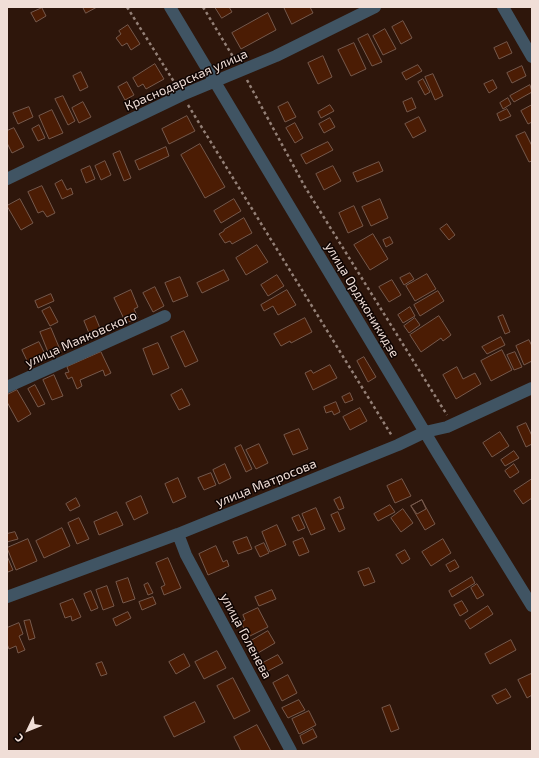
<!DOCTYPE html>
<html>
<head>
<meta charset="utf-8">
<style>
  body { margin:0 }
  #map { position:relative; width:539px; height:758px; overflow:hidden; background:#2e160b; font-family:"Exo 2",sans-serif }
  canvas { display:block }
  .frame { position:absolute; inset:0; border:8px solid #f0ded7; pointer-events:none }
  .north { position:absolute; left:8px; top:710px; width:40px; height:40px; -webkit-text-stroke:3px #0f0503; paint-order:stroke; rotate:227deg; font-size:11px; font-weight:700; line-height:16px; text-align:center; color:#f0ded7 }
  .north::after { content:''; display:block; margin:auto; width:14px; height:18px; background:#f0ded7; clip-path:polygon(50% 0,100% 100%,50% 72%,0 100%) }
</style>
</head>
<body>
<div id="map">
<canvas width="539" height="758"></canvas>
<div class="frame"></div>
<div class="north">С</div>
</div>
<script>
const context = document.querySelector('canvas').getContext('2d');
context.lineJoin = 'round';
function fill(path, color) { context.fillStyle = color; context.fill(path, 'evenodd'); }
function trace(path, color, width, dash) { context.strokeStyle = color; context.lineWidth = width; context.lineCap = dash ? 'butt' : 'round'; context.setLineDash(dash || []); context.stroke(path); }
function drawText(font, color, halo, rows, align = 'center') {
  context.font = font + ' "Exo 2",sans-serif'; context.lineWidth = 3; context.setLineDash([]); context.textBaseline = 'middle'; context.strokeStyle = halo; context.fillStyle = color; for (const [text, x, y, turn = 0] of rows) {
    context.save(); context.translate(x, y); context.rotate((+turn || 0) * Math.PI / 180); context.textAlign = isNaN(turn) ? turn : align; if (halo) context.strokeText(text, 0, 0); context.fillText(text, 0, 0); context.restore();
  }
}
const building = new Path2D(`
  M83 7H97L86 13Z
  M215 7H229L232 12 222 18Z
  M284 7H310L313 13 292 24Z
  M42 8 46 16 36 22 31 13Z
  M268 13 276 30 241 49 232 33Z
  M403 21 412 38 401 44 392 27Z
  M128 25 140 44 131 50 127 43 122 46 116 38 121 34 119 31Z
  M385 29 396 49 383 55 373 36Z
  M368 34 382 62 372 66 358 39Z
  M507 42 512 53 499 59 494 48Z
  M354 43 366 69 351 76 338 50Z
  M323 56 332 77 318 84 308 63Z
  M155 64 164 79 146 89 143 84 138 87 133 78Z
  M418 65 422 71 406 80 402 73Z
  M522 66 526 76 512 83 507 73Z
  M81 72 88 87 80 91 73 76Z
  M433 74 443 96 435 100 425 77Z
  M423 79 430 92 425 95 418 82Z
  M493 80 497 88 489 93 484 84Z
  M127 82 134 95 125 100 118 87Z
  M530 85 532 92 514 102 510 96Z
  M63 96 75 121 68 125 55 99Z
  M412 98 416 108 407 112 403 102Z
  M508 98 511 104 503 109 500 103Z
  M83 102 91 117 79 123 72 108Z
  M288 102 296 117 285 122 278 107Z
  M330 105 334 111 321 118 318 112Z
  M532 105V122L528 124 521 111Z
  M29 107 33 117 18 124 13 113Z
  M507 109 511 116 500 121 497 114Z
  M52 110 63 133 49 139 39 116Z
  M187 116 195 131 169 144 162 129Z
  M419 117 426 131 413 138 405 124Z
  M330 118 335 127 324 133 319 124Z
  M295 123 303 138 295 143 286 128Z
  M39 125 45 138 38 141 32 129Z
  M14 128 24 147 12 153 7 143V131Z
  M525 132 532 146V161L529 162 516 136Z
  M328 142 333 150 306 164 301 155Z
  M200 144 225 187 205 198 181 155Z
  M166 147 169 156 139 170 135 161Z
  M120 151 131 178 124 181 113 154Z
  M105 161 111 175 101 180 95 166Z
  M379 162 383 171 357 182 353 173Z
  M90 166 95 179 86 183 81 170Z
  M333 166 341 181 324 190 316 174Z
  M62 180 67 190 71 188 73 194 62 199 55 184Z
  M42 186 55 213 47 217 43 211 38 213 28 192Z
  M20 199 33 223 21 230 7 206Z
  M234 199 241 211 221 223 214 211Z
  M380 199 388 218 371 226 362 207Z
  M354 206 363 226 348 233 339 213Z
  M244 218 252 233 232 244 230 241 225 243 219 234 224 231V230Z
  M447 224 455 235 449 240 440 229Z
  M373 234 388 259 370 270 354 245Z
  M390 237 393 243 386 247 383 240Z
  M257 245 268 262 246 275 236 258Z
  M224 270 229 280 202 293 197 283Z
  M410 273 414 279 404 285 400 278Z
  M427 274 436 289 415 301 406 286Z
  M277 275 284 286 268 296 261 285Z
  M180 277 188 296 173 302 165 283Z
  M392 280 401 295 389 302 379 287Z
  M155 287 164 306 153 312 143 293Z
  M131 290 138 307 134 309 138 318 126 323 114 298Z
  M287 290 296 305 278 315 273 306 264 311 261 305Z
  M438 291 444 301 420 316 414 305Z
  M51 294 54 301 38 308 35 301Z
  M50 307 58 322 50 326 42 311Z
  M410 307 415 316 403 323 398 315Z
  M503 315 510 332 505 334 498 317Z
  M95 316 102 333 91 338 84 321Z
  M439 316 451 335 443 341 441 338 421 352 410 335Z
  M305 318 312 332 291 343 290 341 281 346 274 334Z
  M415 318 420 325 409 333 404 326Z
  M51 328 61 352 50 357 40 332Z
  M184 331 198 361 185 367 171 337Z
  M501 337 505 345 487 354 482 347Z
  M529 340 532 346V361L524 365 516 346Z
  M39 342 47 358 30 367 22 350Z
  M158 343 169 368 153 375 143 349Z
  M502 350 512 370 491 381 481 361Z
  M101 352 111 373 105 376 103 370 80 380 82 386 77 389 72 377 68 379 65 373 69 372 67 367Z
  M515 352 522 367 514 370 507 355Z
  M364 357 376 377 368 382 357 361Z
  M330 365 337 378 313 390 305 373 311 370 313 373Z
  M457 367 463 379 475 373 481 384 456 399 443 375Z
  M54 375 63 396 52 400 43 380Z
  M35 385 45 404 38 407 28 389Z
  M182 389 190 405 179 410 171 395Z
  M17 390 31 414 18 422 7 402V395Z
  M350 393 353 400 345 403 342 397Z
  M336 402 340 412 334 415 332 411 326 413 324 407Z
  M360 408 367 421 350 430 343 417Z
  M526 423 532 436V444L526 447 517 427Z
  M299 429 308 449 293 455 284 435Z
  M500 432 509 446 492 457 483 443Z
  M259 444 268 463 256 469 246 450Z
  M241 445 252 469 246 472 235 448Z
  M514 451 519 458 505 466 501 460Z
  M225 464 231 478 219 484 213 470Z
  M514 464 519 472 510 478 505 471Z
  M211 473 216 485 204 490 198 478Z
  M178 478 186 497 173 503 165 484Z
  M402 479 411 496 395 503 387 486Z
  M532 479V498L523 504 514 491Z
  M141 496 148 513 134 520 126 503Z
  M340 497 344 508 339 510 334 500Z
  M76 498 80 506 70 511 66 504Z
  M422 500 426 509 417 514 411 506Z
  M422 500 435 524 425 530 411 506Z
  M390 505 395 512 378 521 374 514Z
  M316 508 325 529 311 535 302 514Z
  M403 509 413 523 401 532 391 518Z
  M117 512 123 525 99 535 94 522Z
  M338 512 345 529 339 532 331 515Z
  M299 515 305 528 298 531 292 518Z
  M79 518 89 539 77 544 68 523Z
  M277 525 286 545 270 552 262 532Z
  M62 528 70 546 44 558 36 541Z
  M15 532 18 539 7 542V534Z
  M247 537 252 549 238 554 233 542Z
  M303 538 309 552 299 556 293 542Z
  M28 539 37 561 16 570 7 548Z
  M443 539 451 553 431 566 422 552Z
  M264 543 269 553 260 557 255 547Z
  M216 546 223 562 227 560 229 566 208 575 199 554Z
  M405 550 410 559 402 564 396 555Z
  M7 556 13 570 8 572 7 570Z
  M168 558 181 588 164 595 161 587 165 585 156 563Z
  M455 560 459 567 450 572 446 565Z
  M369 568 375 582 364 586 358 572Z
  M472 577 475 583 452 597 449 591Z
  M128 578 135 599 123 603 116 582Z
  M148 583 153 593 148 595 144 585Z
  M477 584 484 595 477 599 471 588Z
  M107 586 114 606 103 610 96 590Z
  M272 590 276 599 259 606 255 597Z
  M91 591 98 608 91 611 84 594Z
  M153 597 156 604 142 610 139 602Z
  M73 599 81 617 72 621 71 616 65 618 60 604Z
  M462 601 468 611 460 616 454 605Z
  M488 606 493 614 470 629 465 621Z
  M258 608 268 627 248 637 241 622 245 620 243 615Z
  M128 612 131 618 116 626 113 619Z
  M30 620 35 638 29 640 24 621Z
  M19 623 23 634 19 636 25 650 18 653 16 646 9 649 7 644V628Z
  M268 631 275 643 258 653 251 641Z
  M511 640 516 650 490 664 485 654Z
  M217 651 226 668 204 679 195 662Z
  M184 654 190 666 176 674 169 662Z
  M278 655 283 663 266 672 261 664Z
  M102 662 107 674 101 676 96 664Z
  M531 674 532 676V695L527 698 518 680Z
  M288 675 297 693 282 701 273 683Z
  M233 678 250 711 234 719 217 686Z
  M506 689 511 697 497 704 492 696Z
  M299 700 305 710 288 718 282 708Z
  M195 702 205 722 174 737 164 717Z
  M390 705 399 729 391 732 382 708Z
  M309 711 316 725 299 734 292 719Z
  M257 725 271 751H241L234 737Z
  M313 729 317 737 303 744 300 736Z`);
const path = new Path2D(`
  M127 7 176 85
  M203 7 235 60
  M247 80 305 187 447 415
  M188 105 392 436`);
const street = new Path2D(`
  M170 7 438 454 532 606
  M503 7 532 57
  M7 179 182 95 276 56 375 7
  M7 387 165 316
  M178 534 186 555 291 751
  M7 597 178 534 398 445 425 432 447 427 532 388`);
const streetNames = [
  ["Краснодарская улица",186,80,-24],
  ["улица Орджоникидзе",362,300,59],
  ["улица Маяковского",81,339,-24],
  ["улица Матросова",266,483,-22],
  ["улица Голенева",246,636,62]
];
fill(building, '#4b1c04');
trace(building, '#76594c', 1);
trace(path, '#948077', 2.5, [3, 3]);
trace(street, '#405463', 12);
drawText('13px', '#f0ded7', '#0f0503', streetNames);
</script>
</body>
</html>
